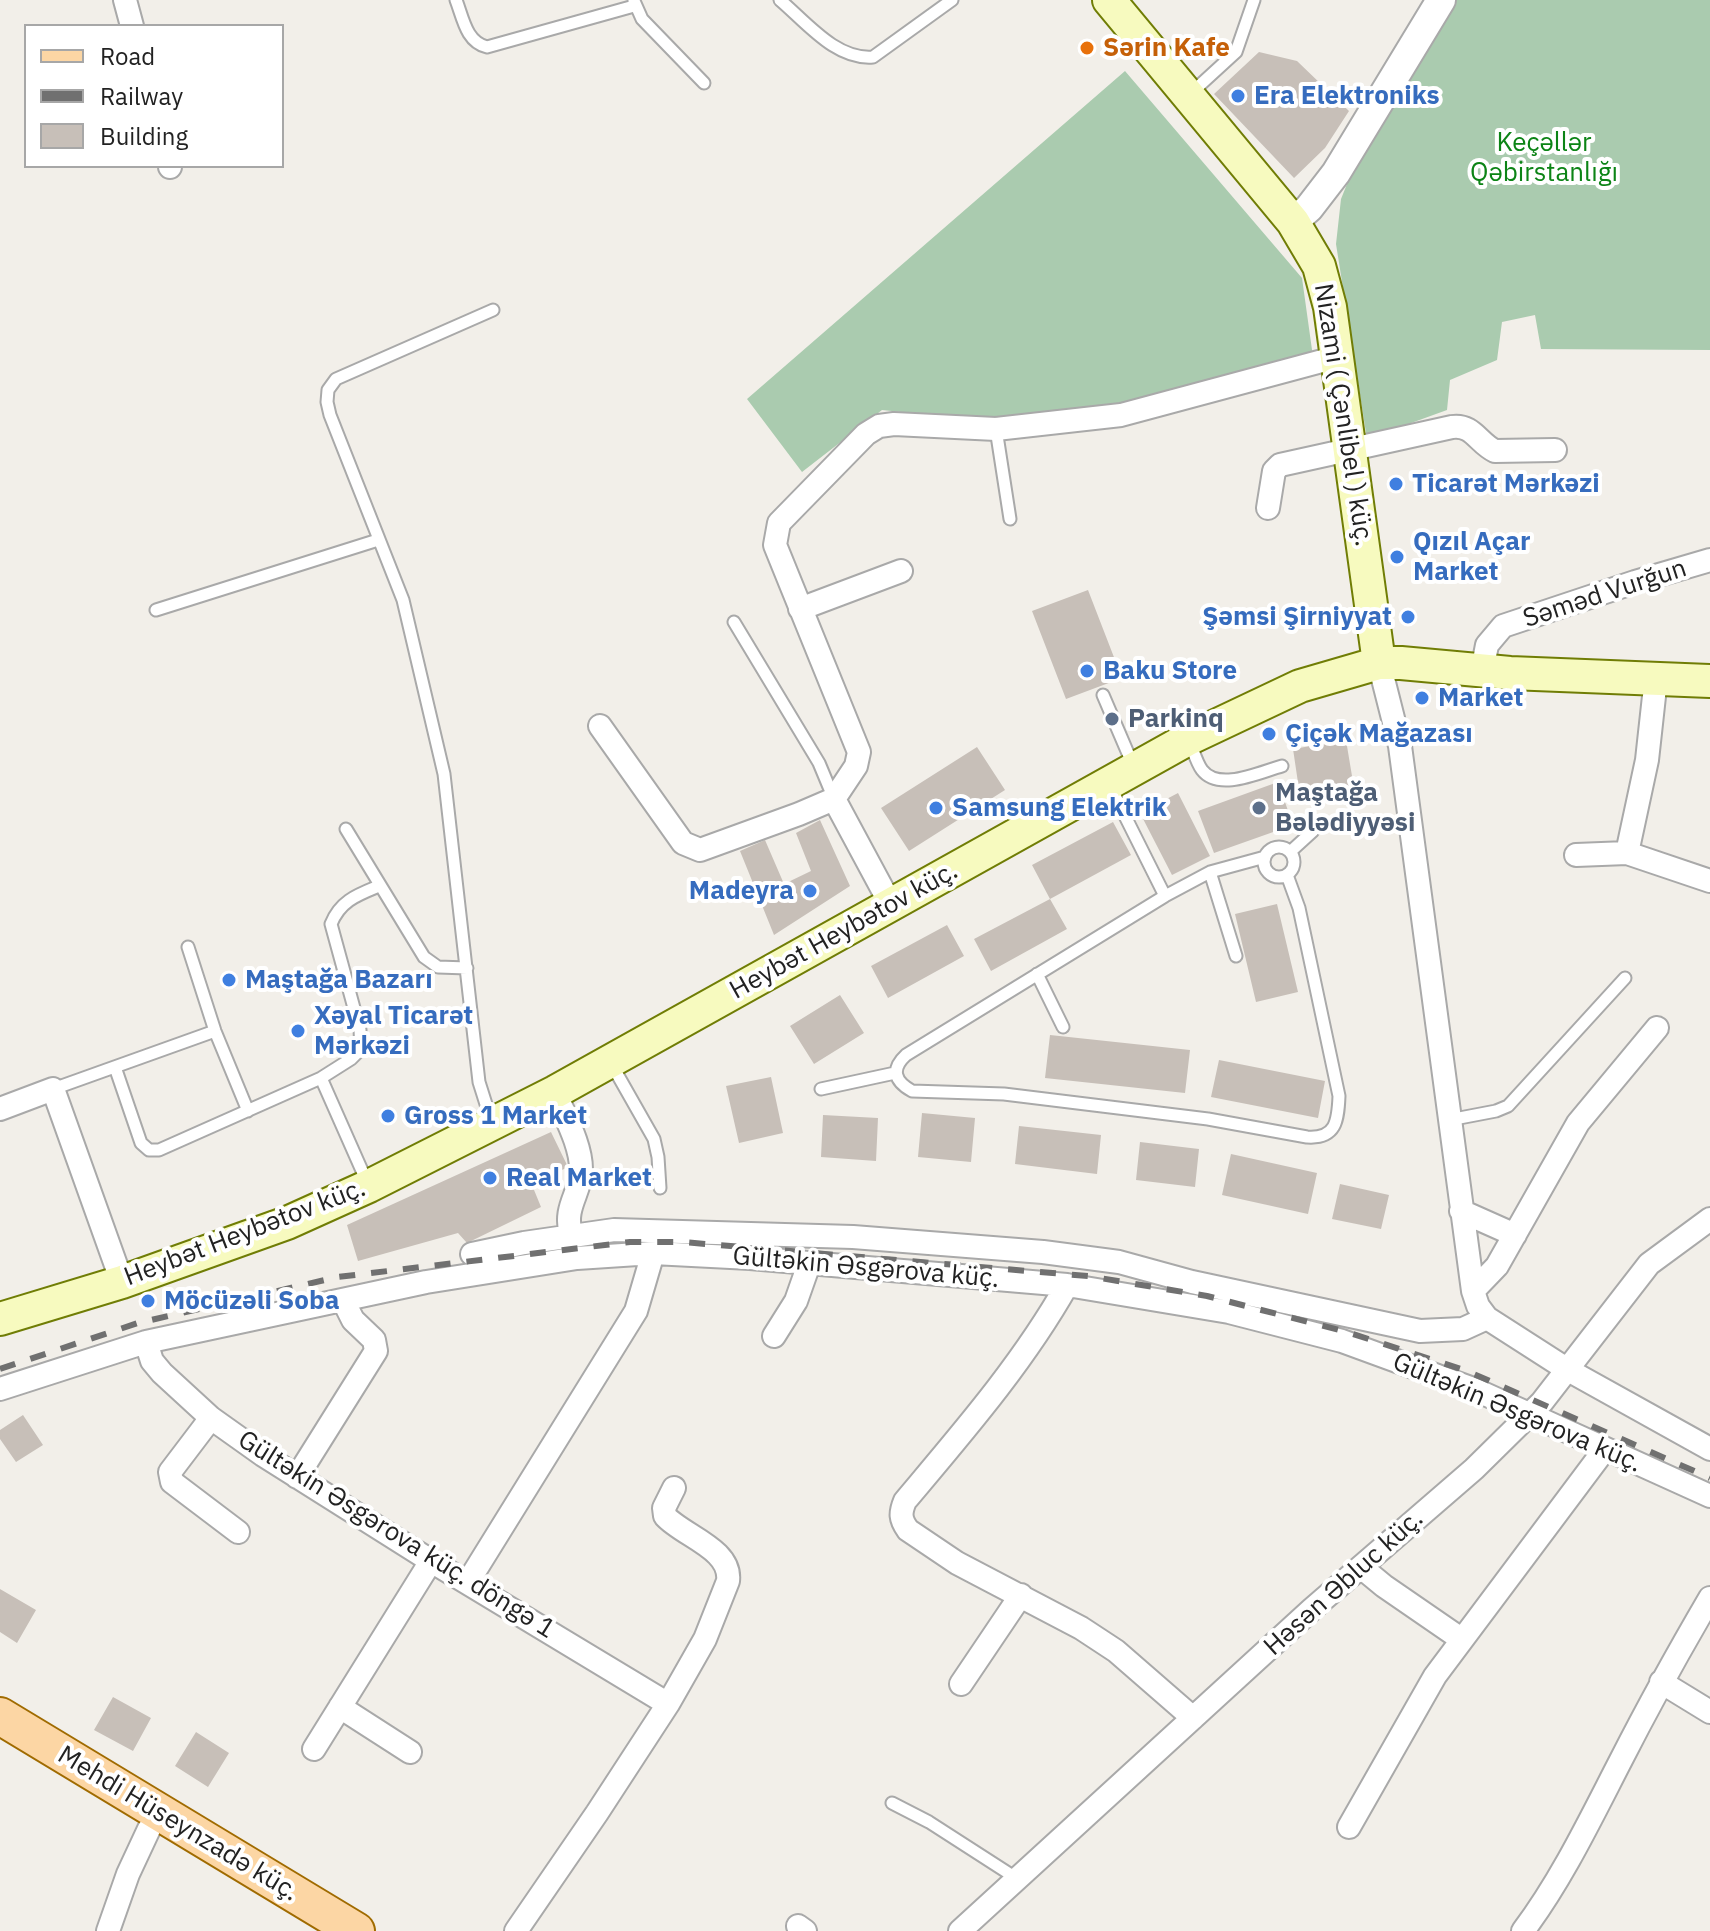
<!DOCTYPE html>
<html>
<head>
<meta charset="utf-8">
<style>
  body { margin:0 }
  #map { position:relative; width:1710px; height:1931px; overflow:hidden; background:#f2efe9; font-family:"IBM Plex Sans",sans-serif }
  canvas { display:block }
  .legend { position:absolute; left:24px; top:24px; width:260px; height:144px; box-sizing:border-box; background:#fff; border:2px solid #a7a7a7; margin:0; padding:10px 14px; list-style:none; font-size:24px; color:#222 }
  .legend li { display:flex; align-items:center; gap:16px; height:40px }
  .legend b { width:40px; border:2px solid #a7a7a7 }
</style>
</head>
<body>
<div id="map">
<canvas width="1710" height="1931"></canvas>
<ul class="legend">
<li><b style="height:10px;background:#fcd6a4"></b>Road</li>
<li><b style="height:10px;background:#707070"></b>Railway</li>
<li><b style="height:22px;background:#c7bfb8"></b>Building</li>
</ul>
</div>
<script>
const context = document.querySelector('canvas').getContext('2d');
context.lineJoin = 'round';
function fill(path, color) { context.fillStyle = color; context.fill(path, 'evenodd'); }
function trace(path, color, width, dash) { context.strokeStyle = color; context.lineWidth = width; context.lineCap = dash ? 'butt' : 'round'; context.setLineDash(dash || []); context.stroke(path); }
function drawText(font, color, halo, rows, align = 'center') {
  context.font = font + ' "IBM Plex Sans",sans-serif'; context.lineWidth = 8; context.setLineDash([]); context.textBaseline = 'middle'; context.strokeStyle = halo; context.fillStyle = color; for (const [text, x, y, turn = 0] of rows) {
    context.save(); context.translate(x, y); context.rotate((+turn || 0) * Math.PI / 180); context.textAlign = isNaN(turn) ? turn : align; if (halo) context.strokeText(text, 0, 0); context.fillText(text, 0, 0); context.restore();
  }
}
const cemetery = new Path2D(`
  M1457 0H1710V350L1541 349 1535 315 1502 322 1497 360 1450 380 1447 410 1367 439 1336 244 1341 199 1357 159Z
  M1125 71 1302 278 1313 357 1102 408 987 421 882 410 802 472 747 399Z`);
const building = new Path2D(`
  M1259 52 1297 61 1349 111 1325 148 1294 178 1214 94Z
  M1088 590 1122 678 1066 699 1032 611Z
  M1346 740 1354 788 1300 796 1293 749Z
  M977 747 1005 790 909 851 881 808Z
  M1278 782 1293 825 1214 853 1198 811Z
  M1178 793 1210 856 1172 875 1140 813Z
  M820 820 850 886 774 935 740 851 765 840 784 884 811 871 796 833Z
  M1113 822 1131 855 1050 899 1032 865Z
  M1050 899 1067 929 991 971 974 939Z
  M1277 904 1298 992 1256 1002 1235 914Z
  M947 925 964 956 888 998 871 966Z
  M840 995 864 1033 814 1064 790 1026Z
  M1050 1035 1190 1050 1185 1093 1045 1078Z
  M1219 1060 1325 1081 1318 1118 1211 1097Z
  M771 1077 783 1133 739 1143 726 1086Z
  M922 1113 975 1118 971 1162 918 1157Z
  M823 1115 878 1118 876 1161 821 1157Z
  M1019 1126 1101 1135 1097 1174 1015 1164Z
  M551 1132 568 1167 532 1185 541 1207 467 1243 458 1233 358 1261 347 1225Z
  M1140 1142 1199 1149 1195 1187 1136 1180Z
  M1231 1154 1317 1173 1308 1214 1222 1195Z
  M1340 1184 1389 1195 1381 1229 1332 1219Z
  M23 1415 43 1445 16 1462 0 1439V1430Z
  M0 1589 36 1610 17 1643 0 1632Z
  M113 1697 151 1718 133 1751 94 1730Z
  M196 1732 229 1753 208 1787 175 1766Z`);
const service = new Path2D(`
  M456 0C463 18 466 42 487 47L634 6
  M780 0C807 23 836 60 873 57L952 0
  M634 1 642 19 704 83
  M1189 95 1236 52 1254 0
  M996 429 1010 519
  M156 610 378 540
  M734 622 819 763 834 799
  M1103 695 1133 765
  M1189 740C1193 749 1196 762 1202 770 1219 792 1260 772 1282 766
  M1109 784 1165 896
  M346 829 424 957 438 967 467 968
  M1264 862a15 15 0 1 1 30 0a15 15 0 1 1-30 0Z
  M1290 852 1313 831
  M1265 857 1210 872 1165 896 906 1055C891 1069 894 1081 912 1091L1004 1094 1208 1119 1307 1137C1336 1139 1338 1121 1339 1096L1299 908 1287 875
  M1210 872 1236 956
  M188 947 215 1031 248 1111
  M1037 974 1063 1027
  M612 1065 654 1139 658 1157 660 1188
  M115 1067 141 1143 149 1150H159L321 1078 351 1059 361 1049 360 1030 331 924C340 901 357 895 379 886
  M321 1078 367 1182
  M53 1089 215 1031
  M821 1089 895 1073
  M491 1120 479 1082 444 774 403 600 330 415 327 402 328 390 336 379 493 310
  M1449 1120 1496 1111 1508 1106 1625 978
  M892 1803 929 1822 1016 1878`);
const minor = new Path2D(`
  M125 0 132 26
  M170 166V167
  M1268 508 1274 471 1280 465 1452 427C1473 424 1478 443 1495 451L1555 450
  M800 609 901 571
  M1379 663 1400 746 1473 1291 1478 1306 1487 1318 1568 1370 1710 1449
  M1482 671 1487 645 1503 626 1635 582 1710 560
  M600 726 683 843 700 850 799 814 834 799
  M1627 853 1647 760 1656 678
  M1576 855 1627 853 1710 881
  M891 905 834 799 856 766 859 752 775 545 779 523 866 434 879 426 894 424 996 429 1121 415 1337 357
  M555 1092C564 1115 581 1144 581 1169 581 1194 563 1206 571 1235
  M0 1109 53 1089 122 1282
  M1461 1211 1515 1235
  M472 1254 524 1243 614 1230 853 1237 1043 1252 1119 1262 1192 1282 1420 1331 1463 1329 1487 1318
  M1067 1285C1023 1363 963 1432 905 1501 900 1513 900 1519 908 1530L957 1563 1081 1628 1116 1651 1193 1718
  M1473 1291 1497 1266 1578 1123 1657 1028
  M774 1336 796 1301 809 1264
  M146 1342 152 1361 162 1373 211 1418 263 1455 431 1561 668 1704
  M0 1389 146 1342 426 1282 577 1258 653 1253 750 1258 1067 1285 1229 1312 1342 1341 1476 1390 1710 1496
  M211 1418 170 1472 172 1482 238 1532
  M297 1477 376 1351 374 1340 353 1320 343 1300
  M1361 1567 1384 1586 1461 1639
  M468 1582 636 1311 653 1253
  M1661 1682 1710 1712
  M961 1684 1021 1595
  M340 1707 410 1752
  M314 1749 431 1561
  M1349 1827 1435 1676 1605 1449
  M798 1926 805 1931
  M108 1931 128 1874 149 1829
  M516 1931 597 1813 668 1704 705 1639 728 1581C732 1549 683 1536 665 1516L664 1508 674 1488
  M960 1931 1311 1610 1474 1469 1542 1402 1649 1264 1710 1219
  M1523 1931C1562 1879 1591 1818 1621 1760 1649 1705 1679 1651 1710 1598`);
const tertiary = new Path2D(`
  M1293 222 1309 208 1336 173 1441 0`);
const secondary = new Path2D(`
  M1109 0 1293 222 1319 266 1330 307 1379 663
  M0 1319 122 1282 287 1223 369 1186 555 1092 1188 739 1300 686 1379 663H1401L1510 673 1710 681`);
const primary = new Path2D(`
  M0 1716 356 1931`);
const rail = new Path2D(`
  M0 1369 138 1323 338 1277 630 1242H682L1088 1276 1207 1296 1347 1332 1467 1371 1710 1478`);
const markers = [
  [1087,48,8,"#e8710a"],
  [1238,96,8,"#3f7fe0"],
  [1396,484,8,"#3f7fe0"],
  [1397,557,8,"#3f7fe0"],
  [1408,617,8,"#3f7fe0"],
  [1087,671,8,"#3f7fe0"],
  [1422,698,8,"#3f7fe0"],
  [1112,719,8,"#5c6f8a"],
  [1269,734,8,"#3f7fe0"],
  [936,808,8,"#3f7fe0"],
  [1259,808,8,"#5c6f8a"],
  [810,891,8,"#3f7fe0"],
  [229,980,8,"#3f7fe0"],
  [298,1031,8,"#3f7fe0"],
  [388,1116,8,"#3f7fe0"],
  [490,1178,8,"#3f7fe0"],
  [148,1301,8,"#3f7fe0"]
];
const foodNames = [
  ["Sərin Kafe",1103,48]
];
const shopNames = [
  ["Era Elektroniks",1254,96],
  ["Ticarət Mərkəzi",1412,484],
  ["Qızıl Açar",1413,542],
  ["Market",1413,572],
  ["Şəmsi Şirniyyat",1392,617,"right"],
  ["Baku Store",1103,671],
  ["Market",1438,698],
  ["Çiçək Mağazası",1285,734],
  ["Samsung Elektrik",952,808],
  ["Madeyra",794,891,"right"],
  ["Maştağa Bazarı",245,980],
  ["Xəyal Ticarət",314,1016],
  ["Mərkəzi",314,1046],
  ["Gross 1 Market",404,1116],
  ["Real Market",506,1178],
  ["Möcüzəli Soba",164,1301]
];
const parkNames = [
  ["Keçəllər",1544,143],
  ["Qəbirstanlığı",1544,173]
];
const streetNames = [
  ["Nizami ( Çənlibel ) küç.",1343,415,81],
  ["Səməd Vurğun",1605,594,-18],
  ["Heybət Heybətov küç.",844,931,-29],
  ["Heybət Heybətov küç.",245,1233,-21],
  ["Gültəkin Əsgərova küç.",866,1268,5],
  ["Gültəkin Əsgərova küç.",1517,1413,23],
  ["Gültəkin Əsgərova küç. döngə 1",396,1535,32],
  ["Həsən Əbluc küç.",1344,1583,-42],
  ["Mehdi Hüseynzadə küç.",178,1824,31]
];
const serviceNames = [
  ["Parkinq",1128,719],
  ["Maştağa",1275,793],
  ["Bələdiyyəsi",1275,823]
];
fill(cemetery, '#aacbaf');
fill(building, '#c7bfb8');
trace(service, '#a9a9a9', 15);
trace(minor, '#a9a9a9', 26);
trace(tertiary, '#a9a9a9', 32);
trace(secondary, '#707d05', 36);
trace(primary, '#a06b00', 40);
trace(service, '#fff', 11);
trace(minor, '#fff', 22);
trace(tertiary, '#fff', 28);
trace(secondary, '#f7fabf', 32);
trace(primary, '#fcd6a4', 36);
trace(rail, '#707070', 6, [16, 16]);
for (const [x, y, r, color] of markers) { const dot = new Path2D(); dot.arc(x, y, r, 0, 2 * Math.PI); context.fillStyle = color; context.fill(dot); trace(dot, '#fff', 3); }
drawText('bold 26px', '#c56008', '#fff', foodNames, 'left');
drawText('bold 26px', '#366cbe', '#fff', shopNames, 'left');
drawText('26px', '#0c8416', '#fff', parkNames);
drawText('26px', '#222', '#fff', streetNames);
drawText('bold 26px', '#4e5e75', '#fff', serviceNames, 'left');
</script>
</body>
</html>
